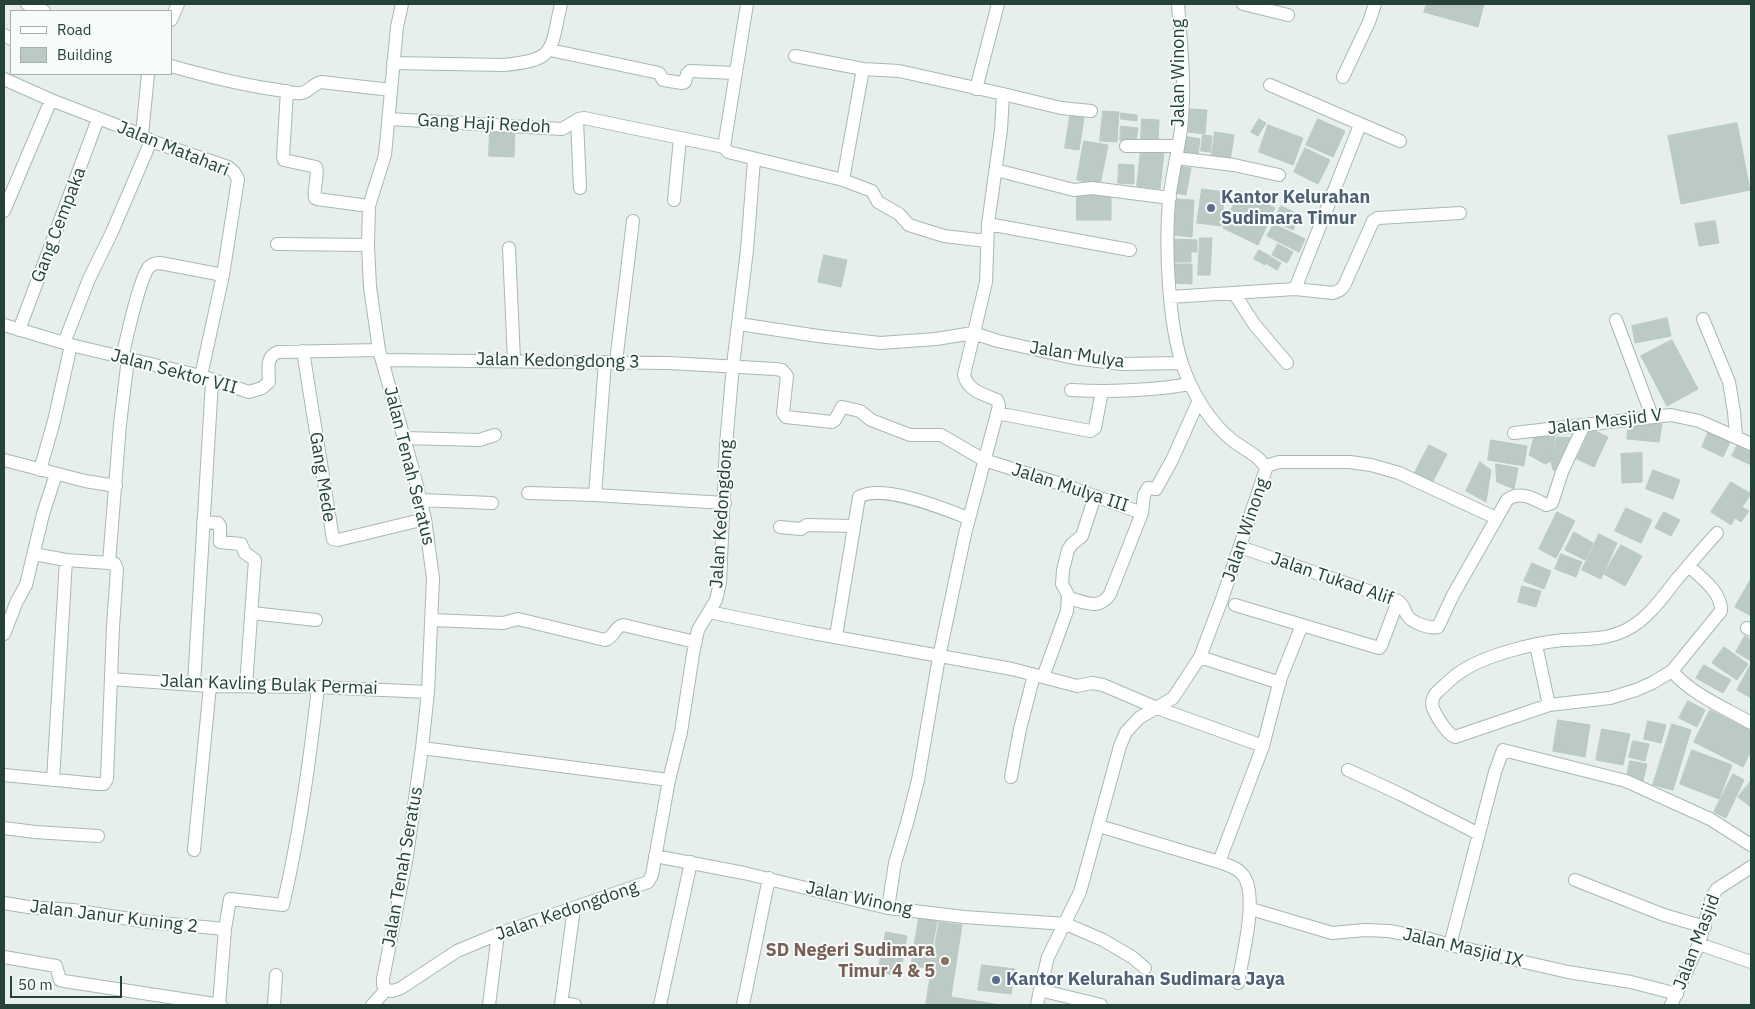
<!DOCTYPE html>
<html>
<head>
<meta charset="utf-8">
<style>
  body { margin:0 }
  #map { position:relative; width:1755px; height:1009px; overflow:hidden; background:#e6efeb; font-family:"IBM Plex Sans",sans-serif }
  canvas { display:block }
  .frame { position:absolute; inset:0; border:5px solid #24423a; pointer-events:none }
  .legend { position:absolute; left:10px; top:10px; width:162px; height:65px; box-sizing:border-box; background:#f7fbf9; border:1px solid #a3b1ad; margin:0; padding:6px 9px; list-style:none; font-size:15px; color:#24423a }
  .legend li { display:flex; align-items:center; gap:10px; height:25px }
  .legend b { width:25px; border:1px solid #a3b1ad }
  .scale { position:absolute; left:10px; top:976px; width:112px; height:22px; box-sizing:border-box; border:2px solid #24423a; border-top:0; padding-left:6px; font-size:15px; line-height:18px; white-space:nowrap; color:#24423a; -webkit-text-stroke:4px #f7fbf9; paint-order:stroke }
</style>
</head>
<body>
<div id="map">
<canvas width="1755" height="1009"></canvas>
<div class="frame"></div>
<ul class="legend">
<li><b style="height:6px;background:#fff"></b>Road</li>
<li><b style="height:14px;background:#bbcac4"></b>Building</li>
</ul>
<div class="scale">50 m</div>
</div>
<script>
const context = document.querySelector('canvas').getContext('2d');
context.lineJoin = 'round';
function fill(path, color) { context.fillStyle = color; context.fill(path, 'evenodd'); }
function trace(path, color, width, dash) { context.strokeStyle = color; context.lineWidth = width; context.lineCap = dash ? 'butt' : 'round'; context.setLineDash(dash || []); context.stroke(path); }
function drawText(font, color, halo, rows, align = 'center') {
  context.font = font + ' "IBM Plex Sans",sans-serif'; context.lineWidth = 4; context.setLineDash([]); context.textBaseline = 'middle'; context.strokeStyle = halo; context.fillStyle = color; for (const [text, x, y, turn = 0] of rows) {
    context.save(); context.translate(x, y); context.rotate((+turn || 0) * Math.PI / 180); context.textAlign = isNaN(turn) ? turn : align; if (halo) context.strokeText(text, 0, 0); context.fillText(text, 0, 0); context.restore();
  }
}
const building = new Path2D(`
  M1427 4H1484L1478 27 1424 12Z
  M1190 109 1207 110 1205 134 1188 132Z
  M1103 111 1119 112 1117 142 1100 141Z
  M1121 113 1137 115V121L1121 119Z
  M1070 116 1084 118 1079 150 1065 148Z
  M1142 119 1159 120 1158 142 1141 141Z
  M1259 119 1266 123 1258 136 1251 132Z
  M1318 119 1345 131 1333 157 1306 145Z
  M1737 123 1750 190 1681 204 1668 136Z
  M1268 125 1303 138 1293 165 1259 152Z
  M1121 126 1138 128 1136 141 1120 140Z
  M490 127 515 128 514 157 489 156Z
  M1215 132 1234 135 1230 161 1211 158Z
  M1203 135 1212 136 1210 152 1201 151Z
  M1183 136 1200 139 1198 156 1181 154Z
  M1084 141 1108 145 1100 185 1077 180Z
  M1305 148 1330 160 1318 184 1294 172Z
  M1141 149 1164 152 1160 189 1137 186Z
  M1119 164 1134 165V184L1118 183Z
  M1178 166 1191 168 1186 195 1174 193Z
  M1202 189 1225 192 1221 226 1197 223Z
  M1240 191 1275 208 1258 245 1223 228Z
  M1077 193H1111V220H1077Z
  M1176 199 1194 200 1192 237 1174 235Z
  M1281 206 1300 215 1293 230 1274 221Z
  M1715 221 1719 243 1699 246 1695 224Z
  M1274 224 1305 239 1299 252 1267 236Z
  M1200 238H1212L1210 275H1198Z
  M1171 239 1197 240V252L1170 251Z
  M1278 244 1293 252 1287 263 1272 255Z
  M1259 250 1270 256 1265 265 1254 259Z
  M1175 252H1191V262H1175Z
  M824 255 847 260 841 287 818 282Z
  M1271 257 1281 263 1277 270 1267 264Z
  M1173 264H1192V284L1173 283Z
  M1667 318 1671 336 1635 343 1632 326Z
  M1672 340 1698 389 1667 406 1641 356Z
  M1629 421 1662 424 1659 442 1627 439Z
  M1591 429 1608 437 1594 467 1577 459Z
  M1709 431 1731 440 1723 457 1702 447Z
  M1555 435 1551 461 1545 464 1529 455 1534 437Z
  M1557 437 1574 438 1559 470H1553L1551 461Z
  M1491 440 1527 446 1524 466 1488 460Z
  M1739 442 1751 448V465L1732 456Z
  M1429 445 1447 454 1431 485 1413 476Z
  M1642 453V482L1622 483 1621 454Z
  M1480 462 1491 470 1486 502 1466 491Z
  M1496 464 1518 468 1514 489 1497 482Z
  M1653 470 1680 480 1673 499 1646 489Z
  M1731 482 1751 494 1742 507 1749 511 1741 522 1735 518 1731 525 1711 512Z
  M1626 508 1652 520 1641 543 1615 531Z
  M1557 512 1575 521 1556 558 1539 549Z
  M1664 512 1680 520 1671 536 1655 528Z
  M1574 532 1593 543 1585 560 1565 550Z
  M1599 534 1617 543 1601 579 1582 570Z
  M1621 545 1642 556 1625 586 1604 574Z
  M1561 554 1582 562 1576 577 1555 569Z
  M1532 563 1551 571 1544 589 1524 581Z
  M1751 579V616L1735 607Z
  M1522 586 1541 591 1536 607 1518 602Z
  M1745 636 1751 640V661L1736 652Z
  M1724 647 1748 664 1737 680 1712 663Z
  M1704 665 1731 680 1723 693 1696 678Z
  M1750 666 1751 667V698L1737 690Z
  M1688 701 1705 710 1697 727 1679 718Z
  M1710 710 1751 731V751L1743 767 1694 742Z
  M1558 720 1590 725 1585 757 1553 751Z
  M1648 721 1666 725 1661 743 1644 739Z
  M1672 724 1691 730 1673 790 1653 785Z
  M1602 729 1630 734 1623 765 1596 760Z
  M1633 741 1649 744 1645 761 1629 757Z
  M1692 750 1732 765 1719 799 1680 784Z
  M1630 761 1647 764 1643 781 1627 777Z
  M1733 774 1744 780 1726 818 1714 812Z
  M1751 781V807L1738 797Z
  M919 918 937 921 932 950 914 947Z
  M939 922 962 925 951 997 1001 1005H926Z
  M886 932 907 936 900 976 878 972Z
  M915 949 933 953 930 969 911 965Z
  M982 965 1015 969 1011 994 978 990Z`);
const minor = new Path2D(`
  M27 4 44 11
  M747 4 724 147 728 152 843 180 872 191 878 202 899 214 909 225 944 236 987 241
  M1243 4 1288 15
  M171 20 178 4
  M4 35 11 39
  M550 50 659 73 663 80 682 83 685 82 687 74 690 71 735 73
  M795 56 863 69 899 71 1003 94 1001 130 988 224 986 282 964 375C968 391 983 394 997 400L999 406 965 534 939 657 918 780 907 823 895 863 888 908
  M393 63 503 65C557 60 550 51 561 4
  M171 66C206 76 242 85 278 90 285 91 294 94 301 93 309 92 313 84 321 82L391 90
  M1343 77 1369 22 1375 4
  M4 79 51 100 142 135 151 141 228 167 234 172 238 179 223 275 201 376
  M1270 85 1400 141
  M976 89 998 4
  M287 91 283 157 284 160 316 167C319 177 313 187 315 198L317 199 369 206
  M1003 94 1061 108 1091 111
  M389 119 562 129 579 119 584 118 724 147
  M577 120 580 188
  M142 135 148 74
  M1126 146H1178
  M1176 158 1234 165 1279 175
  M996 170 1074 190 1092 188 1170 198
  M843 180 863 69
  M674 200 680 139
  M4 211 51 100
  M988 224 1130 250
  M277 244 368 245
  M509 248 514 360
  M1295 289 1360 125
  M1234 293 1254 324 1287 363
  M1170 297 1295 289 1333 293 1340 290 1344 286 1373 221 1378 218 1460 213
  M1703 319 1729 382 1734 412 1736 436
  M1616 320 1652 416
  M739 324 818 336 880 343 936 339 973 333 998 341 1074 358 1122 364 1182 363
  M4 325 71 345 201 376 249 392 262 388 269 382C269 370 265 357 278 352L379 350
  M19 330 98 119
  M64 343 89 279 112 232 151 141
  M303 351 333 539 338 540 425 519
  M122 357C127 338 139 279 149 267 152 264 156 263 160 263L223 275
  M383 360 669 363 775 369 782 370 787 376 783 413 786 417 832 422 835 420 842 407 860 411 871 420 910 435H941L984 460 1061 484 1142 513
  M616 362 633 221
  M1071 390C1111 392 1151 391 1190 384
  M997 413 1090 431 1095 428 1102 391
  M1514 433 1671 415 1699 421 1751 444
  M405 438 479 440 495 435
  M4 460 85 481 116 486
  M1266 466 1279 462H1350L1371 465 1399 473 1496 518
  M40 470 54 421 71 345
  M528 493 595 495 725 503
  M595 495 605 362
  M420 500 492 503
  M203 522 218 523 220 526V542L241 544 245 553 255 560 246 686
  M780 527 801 529 807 525 854 526
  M1240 547 1398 601C1404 605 1404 610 1407 615 1412 623 1430 629 1438 627L1453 595 1507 500C1519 490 1535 499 1546 505L1552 503 1562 472 1584 425
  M109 563 120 424 128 358
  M1689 566C1701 578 1722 592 1721 611L1672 671 1652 683 1636 690 1610 698 1549 705 1455 737C1448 735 1436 716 1433 708 1431 703 1433 697 1436 693 1444 686 1452 677 1462 671 1486 655 1534 643 1563 640 1585 639 1606 640 1626 630 1648 619 1662 598 1677 579 1690 564 1703 548 1717 533
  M1069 598C1085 602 1099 611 1110 594L1142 513 1144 495 1148 488 1156 489 1172 460 1199 400
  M1235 605 1379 648 1381 646 1398 601
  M709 612 807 632 1012 669 1077 686 1092 683 1103 685 1157 708 1263 746
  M252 613 316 620
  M432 620 503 623 518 619 605 640C614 638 614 627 623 625L695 642
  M1747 628 1751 630
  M4 634 17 601 26 585 43 514 56 474
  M836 636 859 497C882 483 945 509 968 518
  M1536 645 1549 705
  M1200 657 1280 683
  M1672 671C1691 694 1725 708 1751 723
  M1043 677 1067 611 1068 595 1062 584 1063 570 1068 550 1072 544 1082 536 1095 496
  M111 679 210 686 318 687 428 692
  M194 684 212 381
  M422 748 669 780
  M1348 770 1400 794 1479 834
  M4 775 97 784H104L107 779 113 627 117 569 115 564 109 563 66 560 34 554
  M1011 777 1020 729 1034 675
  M53 780 66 560
  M1099 826 1219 862C1227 865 1237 867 1243 875 1259 895 1242 958 1238 983
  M4 828 35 832 98 836
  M194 850 210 686
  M655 856 744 873 888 908 964 917 1066 924 1103 940 1132 957 1145 968
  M1219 862 1263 746 1280 680 1302 625
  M1575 880 1664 915 1705 927
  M4 903 28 907 73 910 149 922 225 929
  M1251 909 1332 933 1365 930 1389 931 1426 938 1450 945 1568 972 1631 982 1677 994
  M1699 944 1751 962
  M1450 945 1495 772 1503 750 1626 781 1710 819 1751 845
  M4 957 56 966 60 980 64 981 221 1005
  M386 990 393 991 401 988 457 951 498 934 648 882 652 875 669 780 681 732 693 654 698 630 716 600 720 583 726 445 733 365 747 250 754 160
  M386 990 383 985V979L407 856 422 748 428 692 433 578 425 519 413 470 379 350 370 287 368 245 369 206 385 155 397 27 402 4
  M1040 990 1101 1005
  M562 1003 575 1005
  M219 1005 225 929 230 899 283 905C300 833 310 760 318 687
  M274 1005 276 975
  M372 1005 386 990
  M489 1005 498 934
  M561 1005 574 908
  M660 1005 691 862
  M743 1005 769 878
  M1037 1005 1040 990 1048 957 1080 892 1120 746 1126 732 1139 718 1173 698 1200 657 1222 599 1266 469C1261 456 1243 449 1232 440 1211 423 1195 397 1185 372 1168 329 1165 246 1169 200 1172 176 1178 152 1181 129 1186 87 1181 45 1178 4
  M1671 1005 1699 944 1712 897 1717 889 1751 867`);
const markers = [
  [1211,208,5,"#5c6f8a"],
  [945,961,5,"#8d6e63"],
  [996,980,5,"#5c6f8a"]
];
const streetNames = [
  ["Jalan Winong",1179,73,-90],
  ["Gang Haji Redoh",484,124,3],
  ["Jalan Matahari",173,149,22],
  ["Gang Cempaka",59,225,-69],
  ["Jalan Mulya",1077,355,9],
  ["Jalan Kedongdong 3",558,361,1],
  ["Jalan Sektor VII",174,372,15],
  ["Jalan Masjid V",1605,422,-7],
  ["Jalan Tenah Seratus",409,466,76],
  ["Gang Mede",322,477,81],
  ["Jalan Mulya III",1070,488,18],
  ["Jalan Kedongdong",722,514,-86],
  ["Jalan Winong",1246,530,-71],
  ["Jalan Tukad Alif",1332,579,19],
  ["Jalan Kavling Bulak Permai",269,685,2],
  ["Jalan Tenah Seratus",403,867,-80],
  ["Jalan Winong",859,899,12],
  ["Jalan Kedongdong",567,911,-19],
  ["Jalan Janur Kuning 2",114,917,7],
  ["Jalan Masjid",1697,942,-69],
  ["Jalan Masjid IX",1463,948,13]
];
const serviceNames = [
  ["Kantor Kelurahan",1221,198],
  ["Sudimara Timur",1221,219],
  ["Kantor Kelurahan Sudimara Jaya",1006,980]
];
const educationNames = [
  ["SD Negeri Sudimara",935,951],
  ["Timur 4 & 5",935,972]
];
fill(building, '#bbcac4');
trace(building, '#b8c9c2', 1);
trace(minor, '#a8b8b2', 14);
trace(minor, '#fff', 12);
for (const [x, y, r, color] of markers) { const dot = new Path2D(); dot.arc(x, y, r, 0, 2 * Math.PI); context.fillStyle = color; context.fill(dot); trace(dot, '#f7fbf9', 2); }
drawText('18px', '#24423a', '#f7fbf9', streetNames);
drawText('bold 18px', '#4e5e75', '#f7fbf9', serviceNames, 'left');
drawText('bold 18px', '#785e54', '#f7fbf9', educationNames, 'right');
</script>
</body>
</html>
